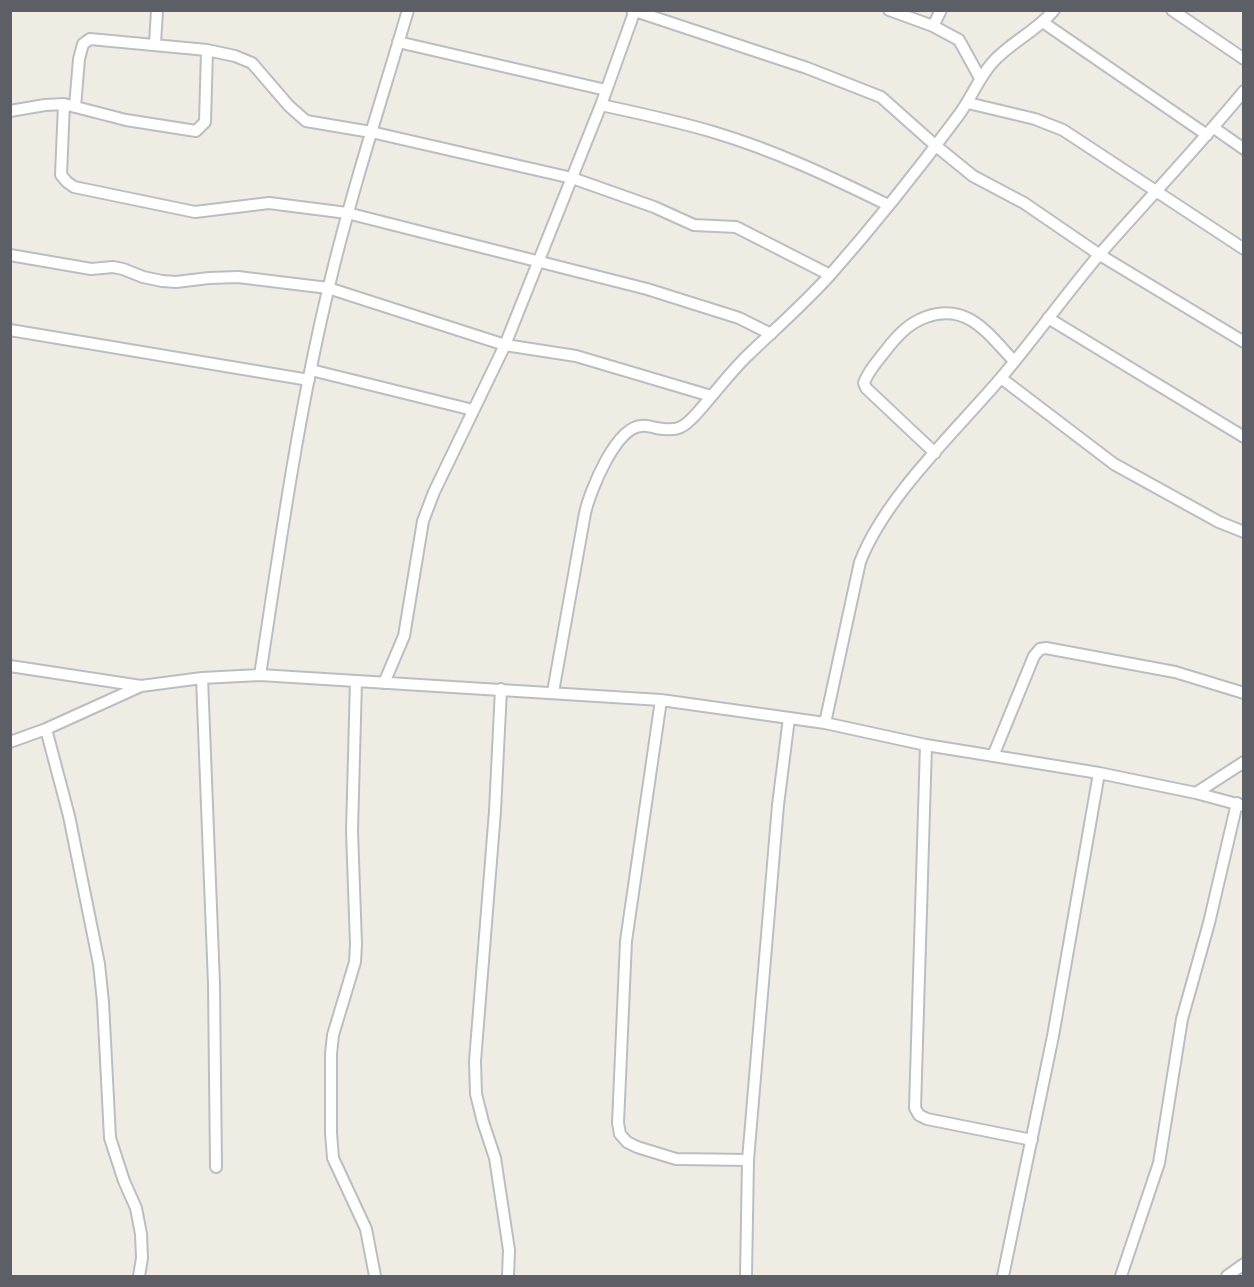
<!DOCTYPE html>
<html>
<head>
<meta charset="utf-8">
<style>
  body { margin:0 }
  #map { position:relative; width:1254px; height:1287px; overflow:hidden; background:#efede3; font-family:"Source Sans 3",sans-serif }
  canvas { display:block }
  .frame { position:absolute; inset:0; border:12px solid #5c5f65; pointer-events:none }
</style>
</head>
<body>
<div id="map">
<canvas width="1254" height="1287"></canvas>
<div class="frame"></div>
</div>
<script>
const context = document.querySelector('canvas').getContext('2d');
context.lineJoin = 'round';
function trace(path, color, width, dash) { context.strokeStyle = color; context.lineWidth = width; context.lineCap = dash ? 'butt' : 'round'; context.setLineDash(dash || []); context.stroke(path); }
const street = new Path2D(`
  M632 10 807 68 881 97 936 146 973 176 1024 203 1100 255 1244 342
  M889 10 933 26 959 40 980 78
  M1172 10 1244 59
  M1044 23 1207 135
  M933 26 941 10
  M398 42 606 90
  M155 44 157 10
  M968 103 1035 119 1063 130 1244 249
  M64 104 61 175 67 182 74 187 195 212 269 203 347 213 647 289 739 318 771 334
  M601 105C638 113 676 121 713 132 774 150 831 177 888 205
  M75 107 79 59 83 44 90 39 207 50 235 56 252 63 289 106 306 121 371 132 572 178 654 207 694 225 736 227 830 275
  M10 111 45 105 64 104 126 120 196 131 205 122 207 50
  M1214 128 1244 149
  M10 255 91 269 113 267 123 269 143 277 162 281 176 282 209 278 238 277 328 288 505 345 576 356 711 396
  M1048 318 1244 437
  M10 330 309 380
  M311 370 473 410
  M1001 378 1114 464 1219 522 1244 532
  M935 453 866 388 864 383C868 370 882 356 890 345 901 332 910 323 926 317 968 302 988 334 1014 361
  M10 666 141 686
  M260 675C280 545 298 414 329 286 351 193 381 102 408 10
  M202 678 214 984 216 1167
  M356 681 352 831 356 944 355 962 333 1035 331 1054V1133L333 1158 366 1229 375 1276
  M384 683 404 636 423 521 434 492 505 345 601 105 635 10
  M501 689 495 811 475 1061 476 1094 483 1122 495 1158 509 1250 508 1276
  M553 692 585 513C590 491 616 426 642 426 646 425 652 427 656 428 678 432 684 428 698 412 714 394 729 374 746 357 774 330 804 304 830 275 875 224 918 170 958 116 971 99 978 79 992 63 1010 42 1036 32 1054 10
  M661 700 626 941 618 1123 620 1134 627 1142 637 1147 676 1159 748 1160
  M825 723 860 562C885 497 954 433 1000 379 1034 339 1065 295 1099 255 1147 200 1197 148 1244 91
  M46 729 69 816 99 964 103 1002 110 1138 124 1181 136 1208 141 1234 142 1258 139 1276
  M10 742 46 729 141 686 202 678 260 675 661 700 825 723 926 745 1099 773 1196 793 1244 806
  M926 745 915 1108 919 1115 927 1119 1032 1140
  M993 756 1034 656 1040 649 1046 648 1175 672 1244 693
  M1196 793 1244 762
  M746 1276 748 1160 778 805 789 718
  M1003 1276 1053 1036 1099 773
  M1121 1276 1159 1163 1182 1019 1209 923 1237 803
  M1227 1276 1244 1264`);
trace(street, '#bbbdc3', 14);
trace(street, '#fff', 10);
</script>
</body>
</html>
